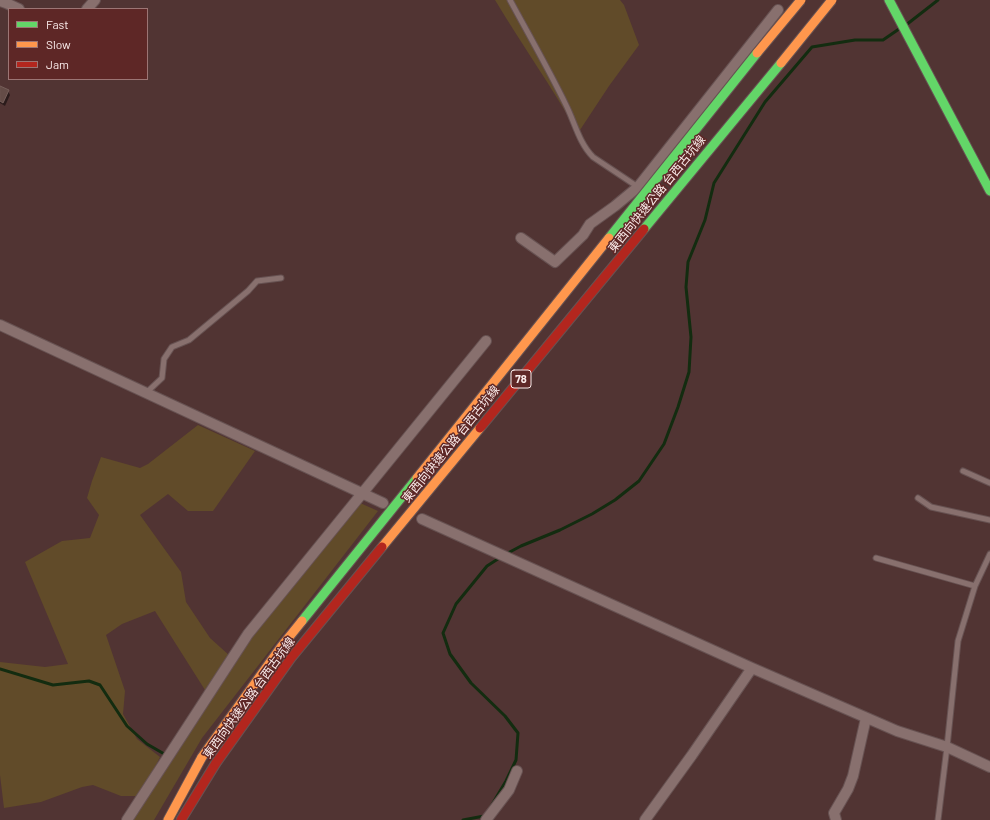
<!DOCTYPE html>
<html>
<head>
<meta charset="utf-8">
<style>
  body { margin:0 }
  #map { position:relative; width:990px; height:820px; overflow:hidden; background:#513433; font-family:Barlow,sans-serif }
  canvas { display:block }
  .legend { position:absolute; left:8px; top:8px; width:140px; height:72px; box-sizing:border-box; background:#5e2726; border:1px solid #9c7574; margin:0; padding:5px 7px; list-style:none; font-size:12px; color:#faebea }
  .legend li { display:flex; align-items:center; gap:8px; height:20px }
  .legend b { width:20px; border:1px solid #9c7574 }
</style>
</head>
<body>
<div id="map">
<canvas width="990" height="820"></canvas>
<ul class="legend">
<li><b style="height:5px;background:#63d668"></b>Fast</li>
<li><b style="height:5px;background:#ff974d"></b>Slow</li>
<li><b style="height:5px;background:#b3261e"></b>Jam</li>
</ul>
</div>
<script>
const context = document.querySelector('canvas').getContext('2d');
context.lineJoin = 'round';
function fill(path, color) { context.fillStyle = color; context.fill(path, 'evenodd'); }
function trace(path, color, width, dash) { context.strokeStyle = color; context.lineWidth = width; context.lineCap = dash ? 'butt' : 'round'; context.setLineDash(dash || []); context.stroke(path); }
function drawText(font, color, halo, rows, align = 'center') {
  context.font = font + ' Barlow,"Noto Sans TC",sans-serif'; context.lineWidth = 3; context.setLineDash([]); context.textBaseline = 'middle'; context.strokeStyle = halo; context.fillStyle = color; for (const [text, x, y, turn = 0] of rows) {
    context.save(); context.translate(x, y); context.rotate((+turn || 0) * Math.PI / 180); context.textAlign = isNaN(turn) ? turn : align; if (halo) context.strokeText(text, 0, 0); context.fillText(text, 0, 0); context.restore();
  }
}
const green = new Path2D(`
  M495 0H620L624 5 639 45 609 86 578 133C552 87 522 45 495 0Z
  M198 425 255 451 213 511H188L168 494 140 515 181 572 186 602 210 638 230 656 205 690 155 611 122 624 106 635 125 691 123 714 137 739 160 757 147 783 138 796H121L93 785 82 787 41 802 4 808 0 775V662L45 667 68 664 25 562 62 541 90 538 99 515 87 498 92 481 101 457 140 468 148 464Z
  M360 503 378 511 202 738 154 820H131L249 640Z`);
const shadow = new Path2D(`
  M0 87 8 91 10 95 5 106 0 103Z`);
const stream = new Path2D(`
  M906 25 938 0
  M506 554 521 546 560 530 592 514 615 500 639 481 664 444 678 407 689 372 691 337 686 287 688 262 705 220 714 183 765 102 812 47 855 40H883L899 29
  M0 669 53 685 89 681 100 685 127 726 147 744 166 755
  M490 808 506 781 516 760 518 733 505 716 471 683 450 654 443 633 456 604 487 566 501 557
  M463 820 484 816 486 814`);
const building = new Path2D(`
  M0 86 9 90 3 103 0 101Z`);
const lane = new Path2D(`
  M510 0C529 35 549 70 566 105 575 123 579 143 593 157L638 187
  M146 393 162 378 164 359 172 347 189 340 248 291 257 281 281 278
  M963 471 990 483
  M918 498 931 507 990 520
  M876 558 975 586
  M938 820 947 747 958 641 975 586 990 554`);
const street = new Path2D(`
  M0 1 6 3 19 9
  M87 9 95 0
  M521 238 555 262 583 235 590 224 615 206 638 187 778 10
  M0 325 383 503
  M422 519 752 668 897 731 947 747 990 767
  M127 820 248 634 486 341
  M486 820 509 790 517 771
  M645 820 692 755 752 668
  M836 820 834 813 848 789 853 776 866 718`);
const fast = new Path2D(`
  M889 0 990 191`);
const slow = new Path2D(`
  M168 820 202 757`);
const jam = new Path2D(`
  M181 820 216 763`);
const fastBridge = new Path2D(`
  M644 229 781 63
  M609 238 757 53
  M302 621 417 478`);
const slowBridge = new Path2D(`
  M757 53 801 0
  M781 63 832 0
  M417 478 609 238
  M382 547 480 428
  M202 757 281 647 302 621`);
const jamBridge = new Path2D(`
  M480 428 644 229
  M216 763 291 658 382 547`);
const shields = [
  [521,379,20]
];
const shieldNames = [
  ["78",521,379]
];
const streetNames = [
  ["東西向快速公路 台西古坑線",657,194,-51],
  ["東西向快速公路 台西古坑線",451,444,-51],
  ["東西向快速公路 台西古坑線",249,698,-54]
];
fill(green, '#614b29');
fill(shadow, '#0007');
trace(stream, '#132c10', 3);
fill(building, '#644c47');
trace(building, '#775f5b', 1);
trace(lane, '#675252', 7);
trace(street, '#675252', 12);
trace(fast, '#675252', 11);
trace(slow, '#675252', 11);
trace(jam, '#675252', 11);
trace(lane, '#88706e', 5);
trace(street, '#88706e', 10);
trace(fast, '#63d668', 9);
trace(slow, '#ff974d', 9);
trace(jam, '#b3261e', 9);
trace(fastBridge, '#675252', 11, []);
trace(slowBridge, '#675252', 11, []);
trace(jamBridge, '#675252', 11, []);
trace(fastBridge, '#63d668', 9);
trace(slowBridge, '#ff974d', 9);
trace(jamBridge, '#b3261e', 9);
for (const [x, y, w] of shields) { const box = new Path2D(); box.roundRect(x - w / 2, y - 9, w, 18, 3); context.fillStyle = '#5e2726'; context.fill(box); trace(box, '#faebea', 1); }
drawText('bold 11px', '#faebea', null, shieldNames);
drawText('12px', '#faebea', '#5e2726', streetNames);
</script>
</body>
</html>
